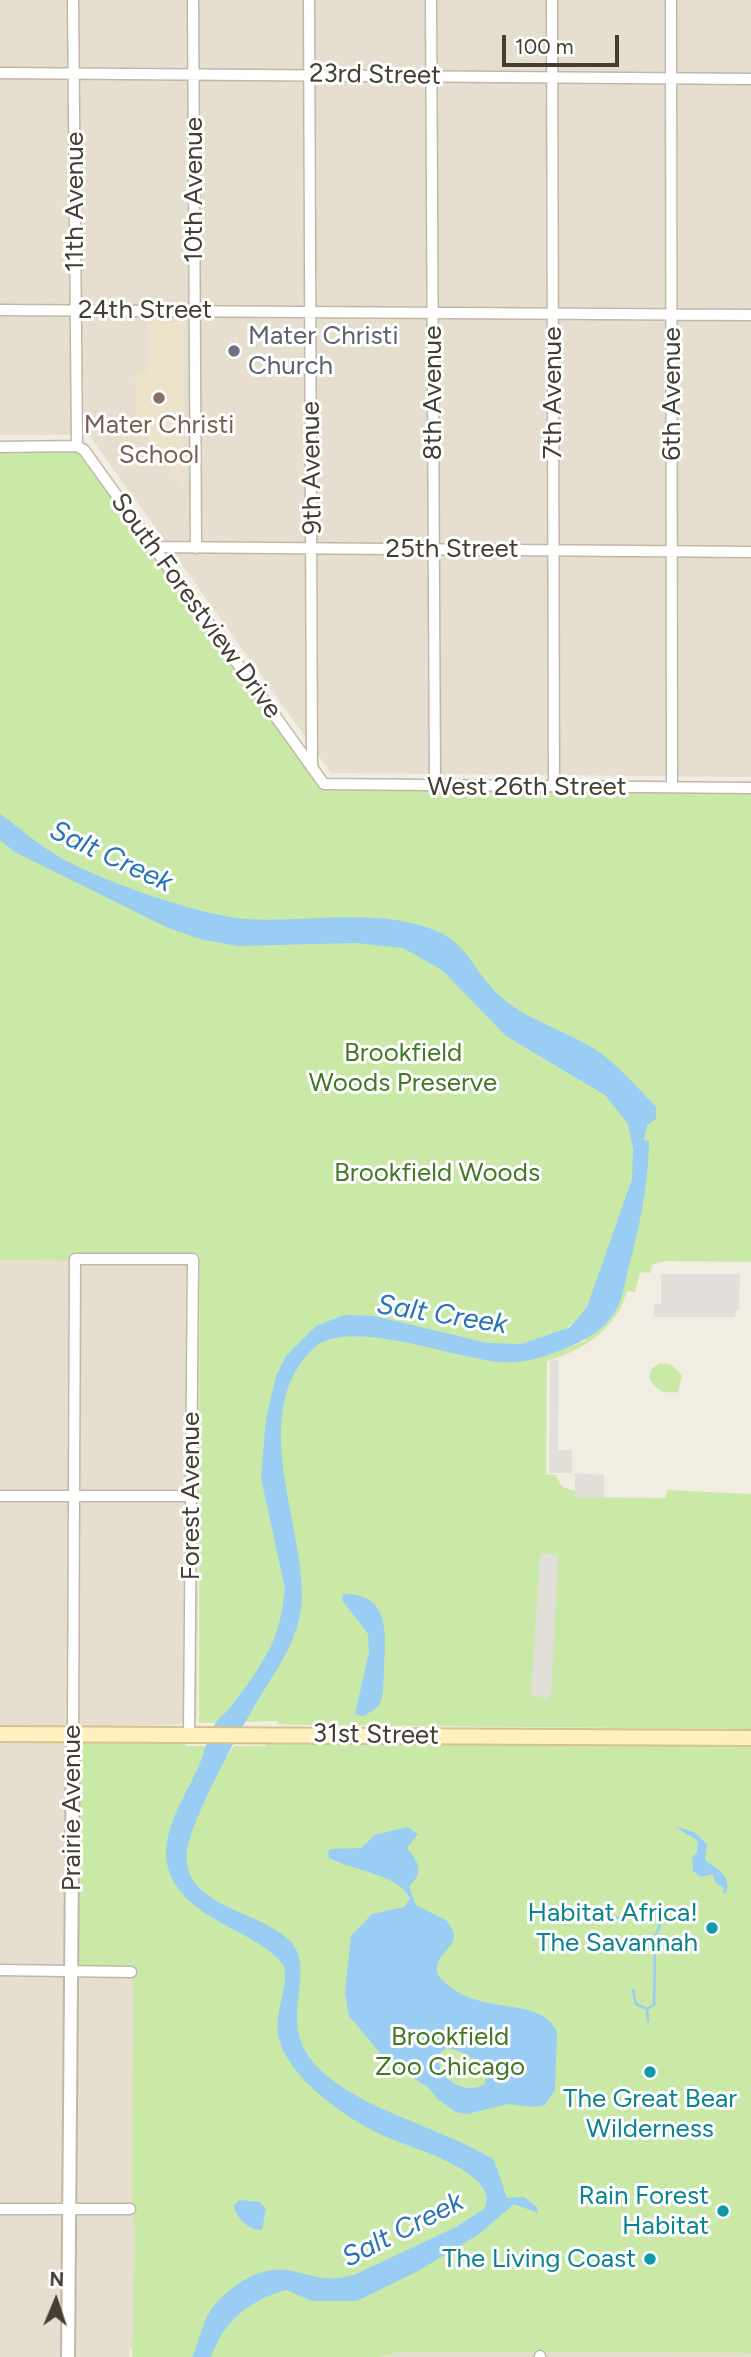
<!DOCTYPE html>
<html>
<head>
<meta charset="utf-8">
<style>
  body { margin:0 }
  #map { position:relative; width:751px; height:2357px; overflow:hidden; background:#f2ede2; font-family:Figtree,sans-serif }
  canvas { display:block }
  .north { position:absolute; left:21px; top:2266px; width:70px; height:70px; -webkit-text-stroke:5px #fff; paint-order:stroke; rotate:2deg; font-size:19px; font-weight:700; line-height:28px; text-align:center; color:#433d32 }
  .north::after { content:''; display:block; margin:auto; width:24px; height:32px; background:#433d32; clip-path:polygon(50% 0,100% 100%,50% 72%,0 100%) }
  .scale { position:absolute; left:502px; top:35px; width:117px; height:32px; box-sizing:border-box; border:4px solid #433d32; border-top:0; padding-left:9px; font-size:21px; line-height:24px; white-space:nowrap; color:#433d32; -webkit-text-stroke:5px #fff; paint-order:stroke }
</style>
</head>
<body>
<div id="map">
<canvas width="751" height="2357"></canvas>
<div class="north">N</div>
<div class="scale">100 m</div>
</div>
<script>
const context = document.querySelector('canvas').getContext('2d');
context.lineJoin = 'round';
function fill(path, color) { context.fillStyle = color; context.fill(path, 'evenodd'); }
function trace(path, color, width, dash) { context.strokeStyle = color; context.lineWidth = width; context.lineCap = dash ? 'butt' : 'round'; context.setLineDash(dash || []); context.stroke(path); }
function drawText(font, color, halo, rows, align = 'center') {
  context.font = font + ' Figtree,sans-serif'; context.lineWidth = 6; context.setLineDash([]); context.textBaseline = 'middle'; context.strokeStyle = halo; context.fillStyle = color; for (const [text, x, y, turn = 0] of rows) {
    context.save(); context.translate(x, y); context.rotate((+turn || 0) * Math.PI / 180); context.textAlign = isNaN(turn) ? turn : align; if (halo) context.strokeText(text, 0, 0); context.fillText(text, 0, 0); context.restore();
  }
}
const residential = new Path2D(`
  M0 0H751V777L331 773 89 435H0Z
  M74 1252H195L201 1259 197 1718 179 1724 0 1729V1260L66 1261Z
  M0 1741 87 1742 140 1958 137 2349H130L129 2357H0Z
  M400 2352 751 2353V2357H380Z`);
const education = new Path2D(`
  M147 322H183L184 488 136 422 135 374 147 373Z`);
const green = new Path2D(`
  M0 452H76L82 455 322 789 751 792V1262L665 1261 652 1265 650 1273 640 1272 635 1292 627 1291C618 1327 583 1351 547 1361L546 1474 556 1475 562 1487 575 1491V1497L666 1498 667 1490 751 1494V1729L303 1725 278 1724V1721L199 1723 200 1256 195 1252H74L66 1261 0 1260ZM604 1260 585 1341 547 1355 548 1337C586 1323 594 1296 604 1260Z
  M660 1363 671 1364 682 1375 678 1392C664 1394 656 1391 649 1378L652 1368Z
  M81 1741 188 1742 186 1746H204L225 1759 234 1746H265L267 1742 751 1744V2353L400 2352 380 2357H132L135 2233 132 2202 133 1967 81 1966 78 1959Z`);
const parking = new Path2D(`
  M661 1274H740L739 1310H736L735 1317H654V1304H661Z
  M559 1359 558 1450H572V1473H549L550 1361Z
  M575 1473 604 1475V1497H575Z
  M544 1553 558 1556 551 1695 546 1699 531 1694 540 1555Z`);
const water = new Path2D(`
  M0 814C19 827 36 843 56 855 95 879 201 916 246 919 309 923 382 906 441 933 469 947 476 974 498 994 527 1022 567 1030 599 1052 619 1066 639 1089 656 1107V1119L647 1125 644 1140 649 1141C649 1180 640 1225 630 1262 626 1276 624 1293 618 1306 608 1327 587 1340 566 1348 545 1357 523 1364 500 1362 456 1359 348 1316 314 1348 247 1411 303 1520 302 1597 301 1637 278 1667 258 1700 234 1741 210 1785 193 1829 162 1906 252 1905 289 1940 316 1965 284 2013 305 2050 334 2104 442 2126 494 2160L507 2198 524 2197 537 2207 538 2213 514 2204 479 2234 420 2270 357 2301H312L286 2290C249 2301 224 2320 211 2357H192C198 2344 201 2329 207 2317 220 2291 258 2265 287 2270 316 2275 325 2284 356 2274L456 2227 485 2208 487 2197C480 2166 411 2148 384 2136 349 2120 295 2083 281 2045 270 2017 289 1994 284 1966 265 1937 206 1924 181 1892 144 1847 186 1801 202 1758 206 1747 208 1735 215 1724 218 1719 222 1716 226 1712 243 1692 262 1666 273 1641 280 1626 283 1606 285 1589L261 1478 266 1419 276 1376 286 1356 316 1326 344 1315 375 1316 487 1343 522 1344 570 1327 587 1307 632 1179 633 1149 628 1124 605 1095 506 1036 442 970 403 948 356 943 237 946 200 939 166 927 15 852 0 840Z
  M343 1594C390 1593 386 1633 384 1668 383 1679 385 1697 378 1706 375 1710 368 1713 364 1716L355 1714 369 1652 368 1634 342 1600Z
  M674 1826 694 1832 707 1844 705 1860C717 1870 732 1874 726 1893H723L724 1888 716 1883 712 1874 701 1877 693 1871 692 1858 697 1852 698 1841Z
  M407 1827 418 1834 407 1848C418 1861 425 1873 409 1886L416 1905 447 1921 454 1933C455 1950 432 1956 438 1975 475 2021 539 1992 557 2032L555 2090 545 2105 534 2107 508 2104 467 2114 456 2112 437 2099 429 2088 387 2061 349 2016 345 1993 351 1936 372 1914 404 1907 410 1899C401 1875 354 1871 329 1858L328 1853 330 1849 361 1848 375 1835ZM447 2048C462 2050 476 2060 486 2071L485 2084C465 2097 434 2077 439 2054Z
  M240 2200 260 2202 266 2209 262 2230C249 2230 235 2218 234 2205Z`);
const stream = new Path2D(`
  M594 1912 622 1919 639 1911 659 1913C665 1925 653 1934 654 1944 656 1964 654 1984 654 2005L647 2009 648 2021
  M633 1990 636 2004 647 2009
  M688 2088 691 2086`);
const minor = new Path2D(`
  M73 0 77 446
  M193 0 196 548
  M309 0 312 768
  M431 0 435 786
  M552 0 554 786
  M671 0 672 787
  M0 73 751 79
  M0 310 751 315
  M77 446 84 450 324 784 751 788
  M0 447 77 446
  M154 547 751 552
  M0 1496H191
  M73 1734 75 1259H193L189 1734
  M0 1970 131 1972
  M0 2209H130
  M540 2356V2357`);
const tertiary = new Path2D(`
  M68 2357 73 1734`);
const secondary = new Path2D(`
  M0 1734 751 1738`);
const markers = [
  [234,351,7,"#6b7280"],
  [159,398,7,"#8d6e63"],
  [712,1928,7,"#0f9aa8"],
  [650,2072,7,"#0f9aa8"],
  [723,2211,7,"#0f9aa8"],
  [650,2259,7,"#0f9aa8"]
];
const streetNames = [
  ["23rd Street",375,75,1],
  ["10th Avenue",194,190,-90],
  ["11th Avenue",75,202,-90],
  ["24th Street",145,310],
  ["8th Avenue",433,393,-90],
  ["7th Avenue",553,393,-90],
  ["6th Avenue",672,394,-90],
  ["9th Avenue",312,468,-91],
  ["25th Street",452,549],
  ["South Forestview Drive",196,606,54],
  ["West 26th Street",527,787],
  ["Forest Avenue",191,1496,-90],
  ["31st Street",376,1735,1],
  ["Prairie Avenue",72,1808,-90]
];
const worshipNames = [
  ["Mater Christi",248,336],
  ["Church",248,366]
];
const educationNames = [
  ["Mater Christi",159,425],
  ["School",159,455]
];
const parkNames = [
  ["Brookfield",403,1053],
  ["Woods Preserve",403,1083],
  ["Brookfield Woods",437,1173],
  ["Brookfield",450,2037],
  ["Zoo Chicago",450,2067]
];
const cultureNames = [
  ["Habitat Africa!",698,1913],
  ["The Savannah",698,1943],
  ["The Great Bear",650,2099,"center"],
  ["Wilderness",650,2129,"center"],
  ["Rain Forest",709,2196],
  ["Habitat",709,2226],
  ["The Living Coast",636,2259]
];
const waterNames = [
  ["Salt Creek",111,857,25],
  ["Salt Creek",442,1315,9],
  ["Salt Creek",403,2230,-27]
];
fill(residential, '#e6dfcf');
fill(education, '#ece3ca');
fill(green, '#cae9a7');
fill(parking, '#e2dfdb');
fill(water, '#99cdf3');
trace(stream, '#99cdf3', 2.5);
trace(minor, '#c0b8a7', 13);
trace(tertiary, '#c0b8a7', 16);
trace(secondary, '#d4c38e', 18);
trace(minor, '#fff', 10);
trace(tertiary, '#fff', 12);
trace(secondary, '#fff0be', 14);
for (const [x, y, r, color] of markers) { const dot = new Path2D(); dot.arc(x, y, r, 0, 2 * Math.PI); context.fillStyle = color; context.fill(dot); trace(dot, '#fff', 2.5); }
drawText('26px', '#433d32', '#fff', streetNames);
drawText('26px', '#5b616d', '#fff', worshipNames, 'left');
drawText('26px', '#785e54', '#fff', educationNames);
drawText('26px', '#427724', '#fff', parkNames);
drawText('26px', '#0d838f', '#fff', cultureNames, 'right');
drawText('italic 28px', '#2776b3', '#fff', waterNames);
</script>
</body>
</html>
